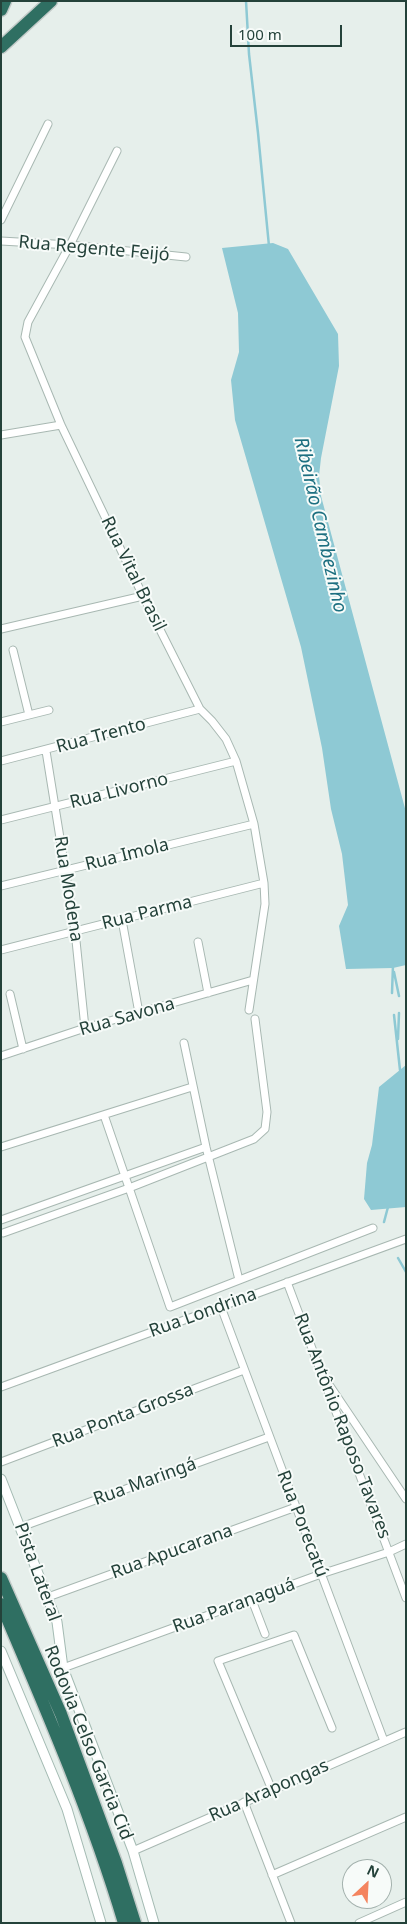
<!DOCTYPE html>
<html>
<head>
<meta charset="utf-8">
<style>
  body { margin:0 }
  #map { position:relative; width:407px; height:1924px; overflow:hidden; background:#e6efeb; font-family:"Noto Sans",sans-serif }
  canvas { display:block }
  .frame { position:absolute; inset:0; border:2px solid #24423a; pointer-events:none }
  .north { position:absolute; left:342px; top:1859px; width:50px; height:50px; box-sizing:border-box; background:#f7fbf9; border:1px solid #a3b1ad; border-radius:50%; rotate:25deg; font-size:14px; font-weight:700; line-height:20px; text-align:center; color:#24423a }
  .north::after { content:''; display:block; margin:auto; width:18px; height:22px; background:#f4845f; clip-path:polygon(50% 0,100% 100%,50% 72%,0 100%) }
  .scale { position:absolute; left:230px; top:25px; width:112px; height:22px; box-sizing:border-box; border:2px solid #24423a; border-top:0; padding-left:6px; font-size:15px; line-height:18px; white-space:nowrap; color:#24423a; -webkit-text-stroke:4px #f7fbf9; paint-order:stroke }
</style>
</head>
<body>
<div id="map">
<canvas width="407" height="1924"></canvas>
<div class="frame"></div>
<div class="north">N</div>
<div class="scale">100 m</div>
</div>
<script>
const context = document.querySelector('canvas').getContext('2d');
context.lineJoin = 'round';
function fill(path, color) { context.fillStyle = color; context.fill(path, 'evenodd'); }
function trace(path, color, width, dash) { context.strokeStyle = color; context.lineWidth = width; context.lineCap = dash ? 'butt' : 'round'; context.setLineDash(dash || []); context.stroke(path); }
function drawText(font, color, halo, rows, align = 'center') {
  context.font = font + ' "Noto Sans",sans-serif'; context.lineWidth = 4; context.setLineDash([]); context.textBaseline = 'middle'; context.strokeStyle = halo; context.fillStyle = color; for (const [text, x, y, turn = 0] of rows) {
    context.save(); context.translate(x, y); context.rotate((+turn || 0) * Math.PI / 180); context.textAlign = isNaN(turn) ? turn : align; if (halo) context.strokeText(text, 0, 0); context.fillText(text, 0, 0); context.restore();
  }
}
const water = new Path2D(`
  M273 243 288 249 338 334 339 366 321 458 319 476 321 496 406 812V965L393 968 346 969 339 926 348 905 342 854 331 809 322 748 301 647 235 420 231 380 239 352 238 313 222 248Z
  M406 1065V1207L371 1210 364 1199 367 1163 372 1145 379 1087Z`);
const stream = new Path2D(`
  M246 1 249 54 258 133 269 246
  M394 972 399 996
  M392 993 393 965
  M394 1015 400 1070
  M398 1039 399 1013
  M384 1222 388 1207
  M398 1258 406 1272`);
const street = new Path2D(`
  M117 151 70 245 28 322 25 337 61 425 143 596 200 709 212 721 226 739 236 761 254 824 264 883 265 904 249 1010
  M1 220 48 124
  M1 241 70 245 186 257
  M1 435 61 425
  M1 629 143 596
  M13 650 29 715
  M1 722 49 710
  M46 751 75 931 85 1028
  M1 761 200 709
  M1 820 236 761
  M1 886 254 824
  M122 920 139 1013
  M198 942 208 993
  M1 950 264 883
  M10 994 23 1049
  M184 1043 206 1147 239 1280
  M1 1056 85 1028 253 980
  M104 1115 170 1307 373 1228
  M1 1147 192 1087
  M1 1220 206 1147
  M3 1233 129 1188 254 1139 265 1129 267 1112 255 1019
  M287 1282 406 1598
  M221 1307 384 1741
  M330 1386 406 1499
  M1 1387 406 1239
  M1 1462 244 1370
  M21 1527 269 1437
  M48 1597 296 1507
  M252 1600 265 1634
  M63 1668 321 1574 389 1552 406 1544
  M272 1790 218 1661 294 1635 332 1728
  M244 1802 291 1923
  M133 1851 406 1732
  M272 1875 406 1817
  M359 1923 406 1902`);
const secondary = new Path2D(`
  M1 1479 57 1622 63 1668 133 1851 154 1923
  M1 1651 67 1809 101 1923`);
const highway = new Path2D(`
  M1 10 5 1
  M1 47 51 1
  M1 1578 61 1714 116 1863 135 1923
  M1 1604C46 1709 91 1813 124 1923`);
const streetNames = [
  ["Rua Regente Feijó",94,249,5],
  ["Rua Vital Brasil",133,574,64],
  ["Rua Trento",101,736,-15],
  ["Rua Livorno",119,791,-14],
  ["Rua Imola",127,855,-14],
  ["Rua Modena",68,889,81],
  ["Rua Parma",147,913,-14],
  ["Rua Savona",127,1017,-16],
  ["Rua Londrina",203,1313,-20],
  ["Rua Ponta Grossa",123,1416,-21],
  ["Rua Antônio Raposo Tavares",342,1426,69],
  ["Rua Maringá",145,1482,-20],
  ["Rua Porecatú",302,1524,69],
  ["Rua Apucarana",172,1552,-20],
  ["Pista Lateral",37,1572,70],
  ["Rua Paranaguá",234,1606,-20],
  ["Rodovia Celso Garcia Cid",88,1743,68],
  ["Rua Arapongas",269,1791,-24]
];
const waterNames = [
  ["Ribeirão Cambezinho",320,525,77]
];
fill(water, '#8ec9d4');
trace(stream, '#8ec9d4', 2.5);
trace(street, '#a8b8b2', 9);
trace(secondary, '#a4bbb3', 11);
trace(highway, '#c2cac8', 15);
trace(street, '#fff', 7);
trace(secondary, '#fff', 9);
trace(highway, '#2f6f62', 12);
drawText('18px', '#24423a', '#f7fbf9', streetNames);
drawText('italic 19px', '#1c6f80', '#f7fbf9', waterNames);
</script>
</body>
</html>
